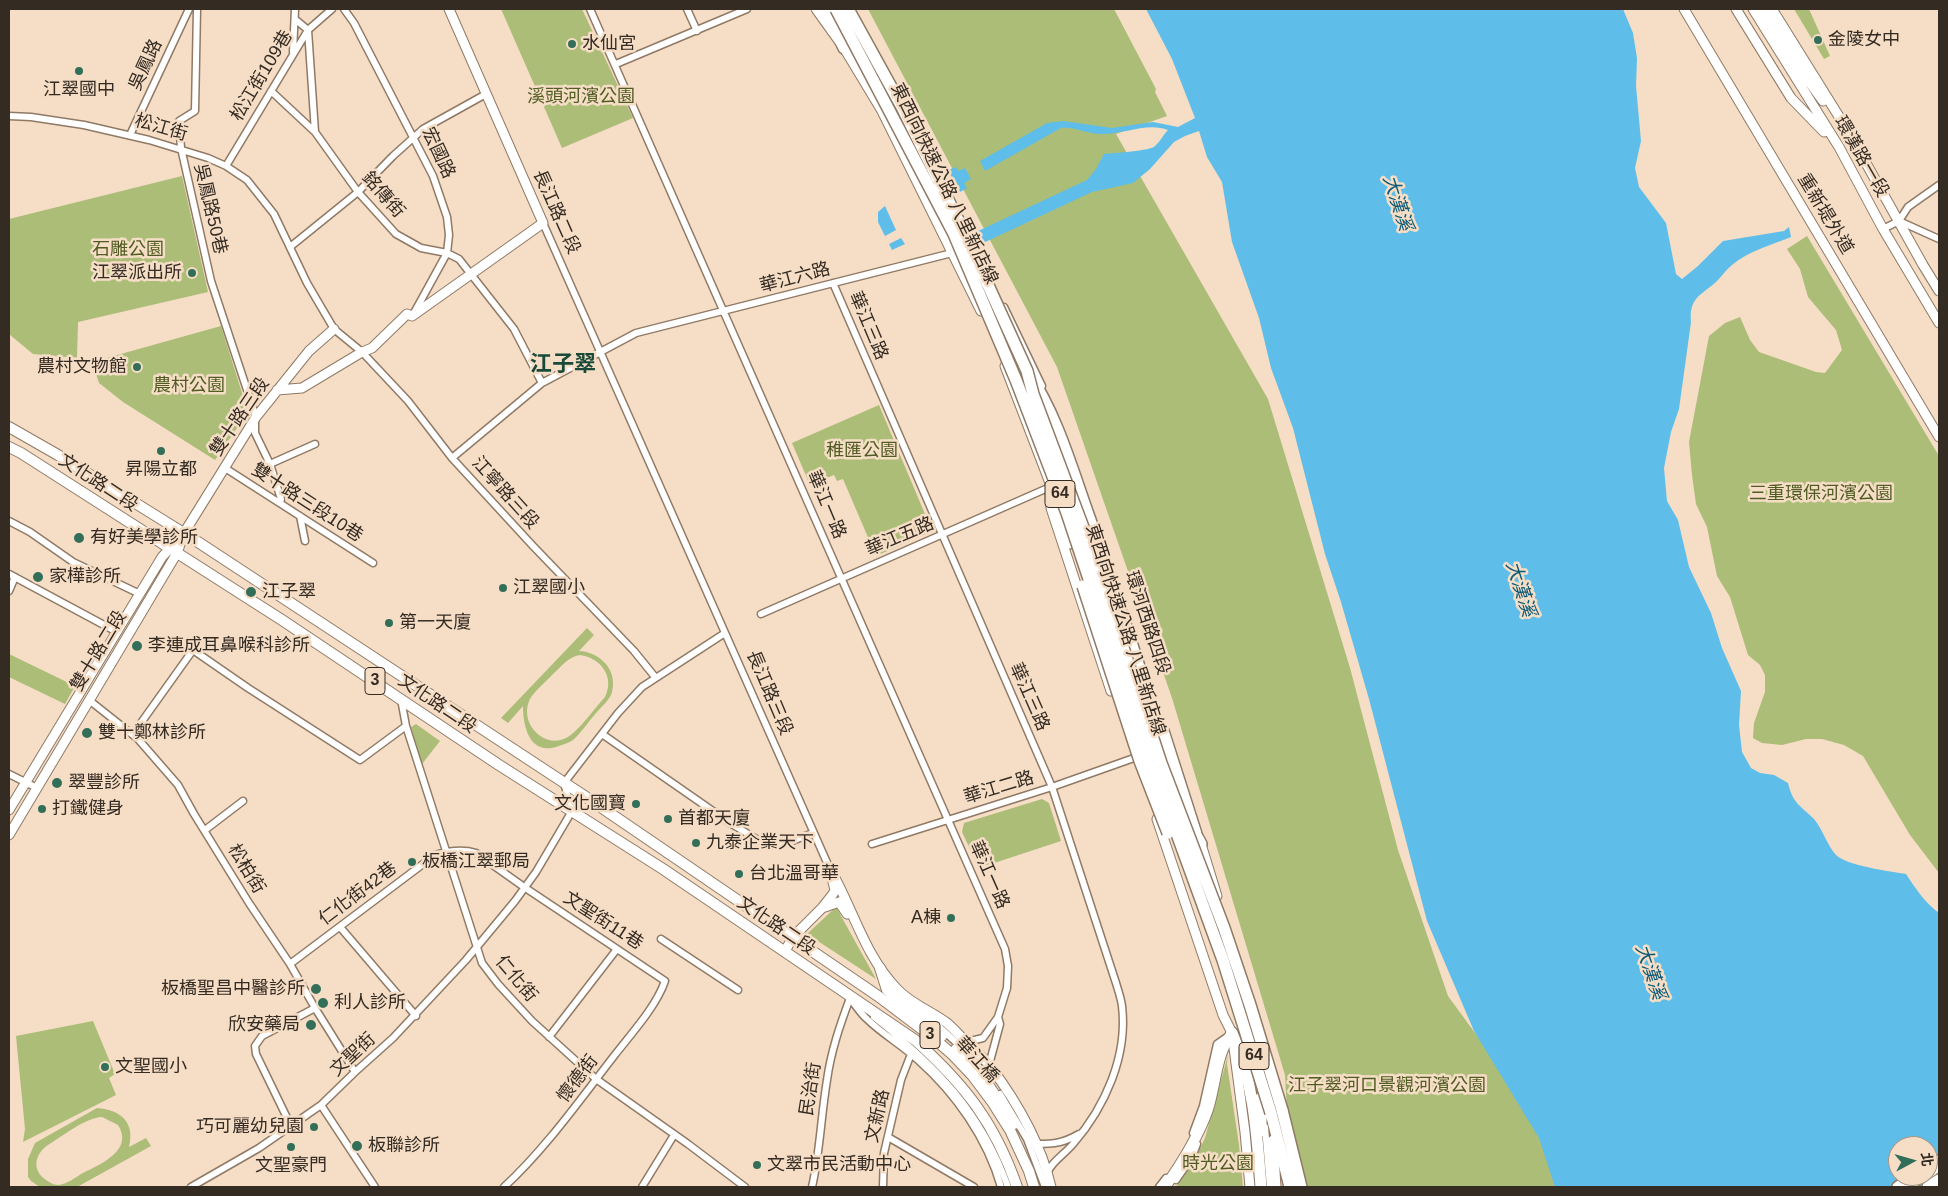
<!DOCTYPE html>
<html>
<head>
<meta charset="utf-8">
<style>
  body { margin:0 }
  #map { position:relative; width:1948px; height:1196px; overflow:hidden; background:#f5ddc6; font-family:Arial,"Noto Sans TC",sans-serif }
  canvas { display:block }
  .frame { position:absolute; inset:0; border:10px solid #342b22; pointer-events:none }
  .north { position:absolute; left:1888px; top:1136px; width:50px; height:50px; box-sizing:border-box; background:#f5ddc6; border:1px solid #a89684; border-radius:50%; rotate:84deg; font-size:14px; font-weight:700; line-height:20px; text-align:center; color:#342b22 }
  .north::after { content:''; display:block; margin:auto; width:18px; height:22px; background:#336e58; clip-path:polygon(50% 0,100% 100%,50% 72%,0 100%) }
</style>
</head>
<body>
<div id="map">
<canvas width="1948" height="1196"></canvas>
<div class="frame"></div>
<div class="north">北</div>
</div>
<script>
const context = document.querySelector('canvas').getContext('2d');
context.lineJoin = 'round';
function fill(path, color) { context.fillStyle = color; context.fill(path, 'evenodd'); }
function trace(path, color, width, dash) { context.strokeStyle = color; context.lineWidth = width; context.lineCap = dash ? 'butt' : 'round'; context.setLineDash(dash || []); context.stroke(path); }
function drawText(font, color, halo, rows, align = 'center') {
  context.font = font + ' Arial,"Noto Sans TC",sans-serif'; context.lineWidth = 5; context.setLineDash([]); context.textBaseline = 'middle'; context.strokeStyle = halo; context.fillStyle = color; for (const [text, x, y, turn = 0] of rows) {
    context.save(); context.translate(x, y); context.rotate((+turn || 0) * Math.PI / 180); context.textAlign = isNaN(turn) ? turn : align; if (halo) context.strokeText(text, 0, 0); context.fillText(text, 0, 0); context.restore();
  }
}
const green = new Path2D(`
  M501 9H582L633 118 562 148Z
  M868 9H1114L1156 89 1155 92 1167 116 1116 134 1268 399 1350 668 1398 850 1448 996 1543 1126 1557 1187H1291L1285 1075 1172 698 1057 367Z
  M1794 9H1809L1830 56 1824 59Z
  M182 176 208 292 78 322 77 358 33 354 9 334V219Z
  M1807 236 1939 456V873L1910 835 1863 756 1844 745 1822 739H1806L1782 745 1762 743 1753 738 1754 723 1765 692V675L1760 665 1748 655 1730 597 1717 576 1707 527 1696 504 1692 475 1689 442 1709 336 1725 323 1740 317 1750 340 1759 352 1816 372 1825 373 1842 350 1836 330 1808 297 1800 269 1787 249Z
  M221 326 248 412 215 460 123 402 99 383 92 362Z
  M879 405 930 526 928 533 876 556 843 479 837 481 834 475 810 485 792 443Z
  M587 628 594 635 579 651C599 652 618 669 612 692 610 700 601 707 596 713 589 721 581 733 573 740 569 743 563 744 559 746 530 757 523 727 523 706L508 723 501 718ZM580 655C601 658 615 677 605 697 594 709 584 724 572 734 549 754 517 725 530 699 535 690 546 682 553 674 562 666 568 657 580 655Z
  M9 654 75 686 65 704 9 677Z
  M416 724 440 741 422 764 411 727Z
  M1042 799 1049 803 1061 841 979 868 962 832 964 823Z
  M836 907 876 979 807 934Z
  M93 1021 115 1074 109 1078 116 1095 23 1142 25 1129 16 1036Z
  M1228 1055 1227 1064 1239 1145 1243 1187H1176L1193 1163 1205 1138Z
  M97 1108C122 1110 135 1123 129 1147L146 1138 151 1146 77 1187H40L31 1181 28 1177V1159L35 1143ZM102 1117 118 1125C134 1150 101 1164 83 1173 76 1177 67 1184 59 1185 55 1185 52 1184 49 1182 30 1171 34 1153 51 1143 66 1134 85 1118 102 1117Z`);
const water = new Path2D(`
  M1146 9H1623L1633 33 1637 58 1636 86 1641 141 1635 168 1639 187 1666 223 1676 274 1682 279 1698 266 1723 241 1784 231 1789 227 1791 237C1771 245 1749 251 1732 265 1726 270 1721 277 1716 282 1700 296 1689 298 1691 322L1679 409 1671 432 1664 468 1667 501 1678 520 1689 567 1711 613 1722 648 1741 691 1739 725 1742 752 1751 768 1760 773 1774 775 1788 783C1793 804 1800 805 1814 819 1823 830 1827 845 1836 855 1845 865 1892 872 1906 874 1915 888 1926 904 1939 913V1187H1555L1539 1138 1474 1031 1427 921 1369 699 1341 602 1325 554 1293 428 1271 368 1259 318 1232 242 1222 182 1207 157 1199 131 1185 136 1174 142 1150 169 1133 183 1092 192 981 244 976 232 1087 180 1096 169 1104 154C1113 153 1151 151 1155 146 1160 142 1163 135 1168 130 1148 122 1124 134 1103 134 1088 135 1075 126 1061 128L985 171 980 161 1047 123 1063 121 1112 128 1153 122 1178 127 1195 118 1172 59ZM1898 1146H1928V1176H1898Z
  M956 167 958 171 965 168 971 179 964 183 967 188 960 192 948 170Z
  M885 206 896 230 885 236 878 222V212Z
  M901 238 905 244 892 250 889 244Z`);
const street = new Path2D(`
  M197 9 195 111 179 121 181 148 211 281 256 417
  M344 9 354 23 433 176 447 217 449 235 447 253 414 313
  M590 9 1005 949 1008 966 1007 988 998 1017 983 1038 966 1042
  M687 9 697 31
  M296 20 308 30 315 132
  M293 52 295 9
  M616 64 747 9
  M271 91 315 132 358 192 396 234 421 248 447 253 459 259 514 329 542 383
  M9 116 31 117 84 125 149 140 208 158 226 166 247 180 274 214 307 283 334 329 362 352 408 401 452 458 533 546 634 651 655 677
  M130 135 189 9
  M226 166 308 30 332 9
  M1899 221 1908 207 1939 185
  M1899 221 1939 239
  M543 223 829 867
  M1883 229 1899 221
  M290 247 358 192 393 156 423 129 486 94
  M833 283 1052 787 1116 983C1118 990 1121 998 1122 1006 1128 1056 1105 1107 1073 1144 1065 1154 1052 1161 1047 1173
  M1004 307 1042 386
  M255 420V433L270 464 281 499 280 503
  M452 458 542 383 636 333 956 252
  M270 464 315 444
  M225 468 373 563
  M300 516 305 541
  M9 521 30 532 73 562 140 594
  M9 574 117 632
  M9 591 15 577
  M761 614 1050 487
  M401 699 406 726 482 963 498 984 532 1021 596 1079 688 1144 745 1187
  M89 700 138 739 178 785 194 814 249 903 290 964 315 1008 355 1072
  M1165 729 1198 832
  M133 734 193 650 248 688 360 760 406 726
  M602 734 730 823 768 846 792 841 813 833
  M9 774 37 788
  M205 830 243 801
  M872 844 1052 787 1134 758
  M340 927 416 1016
  M661 939 738 990
  M290 964 435 855C448 851 463 849 476 853L524 887 665 981C656 1007 631 1034 614 1056 579 1101 546 1148 504 1187
  M852 1001C857 1007 861 1014 867 1019 882 1034 902 1045 918 1060 956 1094 987 1138 1001 1187
  M920 1009 961 1047 990 1080
  M874 1017C936 1066 981 1111 1008 1187
  M549 1037 617 949
  M989 1065 1000 1024 998 1017
  M1000 1094 1027 1139 1045 1187
  M321 1105 375 1187
  M291 1126 256 1054 255 1046 262 1036 315 1008
  M1265 1127 1270 1187
  M1193 1133 1203 1106 1217 1044 1227 1037
  M888 1137 974 1187
  M1036 1144C1055 1144 1063 1143 1079 1134
  M1928 1176 1939 1168
  M1176 1180 1192 1157 1197 1144
  M191 1187 259 1148 321 1105 355 1072 393 1038 466 960 515 901 536 872 572 811 564 783 618 713 642 687 725 633
  M642 1187 674 1135
  M812 1187C820 1152 821 1116 827 1080 831 1051 840 1025 850 998L854 1002
  M883 1187 884 1153 901 1080 911 1054
  M1159 1187 1166 1178
  M1910 1187 1927 1176`);
const secondary = new Path2D(`
  M816 9 844 48 882 111 981 311
  M1684 9 1939 437
  M1736 9 1791 98 1824 132
  M1753 9 1839 147 1883 229 1939 323
  M1763 9 1799 68 1823 101
  M1772 9 1848 131 1923 265 1939 291
  M999 321 1029 395
  M1005 366 1055 496
  M277 390 302 388 362 352 372 348 407 314 412 316 543 223 449 9
  M1051 497V508L1111 691
  M9 810 162 557 182 535
  M1157 819 1223 1015 1232 1033 1245 1132 1250 1187
  M9 835 177 553 184 533 256 417 309 351 334 329
  M1201 844 1217 896
  M829 867C853 908 864 955 897 989 911 1004 931 1011 947 1023 954 1029 960 1036 966 1042 974 1050 983 1057 990 1066 1017 1102 1041 1144 1051 1187
  M825 907 839 902 847 914
  M785 951 793 937 822 908 833 894 835 890 832 878
  M1273 1140 1276 1187`);
const primary = new Path2D(`
  M9 427 58 455 198 542 592 801 878 996 931 1036 953 1055 972 1075 993 1103 1010 1130 1029 1171 1034 1187
  M9 447 21 453 282 620 499 765 663 869 915 1040C965 1085 995 1123 1017 1187
  M880 968 887 990 942 1036
  M956 1049 989 1086 1014 1124
  M1165 1187C1182 1163 1198 1138 1208 1109 1216 1084 1216 1054 1232 1033`);
const highway = new Path2D(`
  M827 9 844 48
  M1029 374C1057 416 1072 470 1089 517 1125 619 1156 722 1190 824L1201 844
  M1051 491 1069 543
  M1232 1033C1254 1081 1257 1135 1261 1187
  M1261 1098V1131
  M1282 1110 1301 1187
  M1271 1113 1290 1187
  M1928 1168 1939 1161
  M1898 1187 1915 1176
  M1928 1187 1939 1180`);
const highwayBridge = new Path2D(`
  M836 9 954 234 1016 380 1067 513 1141 735 1223 960 1271 1113
  M848 9 902 107 963 230 1027 371 1033 394 1087 538 1161 763 1224 928 1250 1005 1282 1110
  M1083 586 1140 761 1168 833`);
const markers = [
  [1818,40,5,"#336e58"],
  [572,44,5,"#336e58"],
  [79,71,5,"#336e58"],
  [192,273,5,"#336e58"],
  [137,367,5,"#336e58"],
  [161,451,5,"#336e58"],
  [79,538,6,"#336e58"],
  [38,577,6,"#336e58"],
  [503,588,5,"#336e58"],
  [251,592,6,"#336e58"],
  [389,623,5,"#336e58"],
  [137,646,6,"#336e58"],
  [87,733,6,"#336e58"],
  [57,783,6,"#336e58"],
  [636,804,5,"#336e58"],
  [42,809,5,"#336e58"],
  [668,819,5,"#336e58"],
  [696,843,5,"#336e58"],
  [412,862,5,"#336e58"],
  [739,874,5,"#336e58"],
  [951,918,5,"#336e58"],
  [316,989,6,"#336e58"],
  [323,1003,6,"#336e58"],
  [311,1025,6,"#336e58"],
  [105,1067,5,"#336e58"],
  [314,1127,5,"#336e58"],
  [357,1146,6,"#336e58"],
  [291,1147,5,"#336e58"],
  [757,1165,5,"#336e58"]
];
const shields = [
  [1060,494,30],
  [375,681,20],
  [930,1035,20],
  [1254,1056,30]
];
const shieldNames = [
  ["64",1060,494],
  ["3",375,681],
  ["3",930,1035],
  ["64",1254,1056]
];
const poiNames = [
  ["金陵女中",1828,40],
  ["水仙宮",582,44],
  ["江翠國中",79,90,"center"],
  ["江翠派出所",182,273,"right"],
  ["農村文物館",127,367,"right"],
  ["昇陽立都",161,470,"center"],
  ["有好美學診所",90,538],
  ["家樺診所",49,577],
  ["江翠國小",513,588],
  ["江子翠",262,592],
  ["第一天廈",399,623],
  ["李連成耳鼻喉科診所",148,646],
  ["雙十鄭林診所",98,733],
  ["翠豐診所",68,783],
  ["文化國寶",626,804,"right"],
  ["打鐵健身",52,809],
  ["首都天廈",678,819],
  ["九泰企業天下",706,843],
  ["板橋江翠郵局",422,862],
  ["台北溫哥華",749,874],
  ["A棟",941,918,"right"],
  ["板橋聖昌中醫診所",305,989,"right"],
  ["利人診所",334,1003],
  ["欣安藥局",300,1025,"right"],
  ["文聖國小",115,1067],
  ["巧可麗幼兒園",304,1127,"right"],
  ["板聯診所",368,1146],
  ["文翠市民活動中心",767,1165],
  ["文聖豪門",291,1166,"center"]
];
const streetNames = [
  ["吳鳳路",146,65,-65],
  ["松江街109巷",262,76,-59],
  ["松江街",161,128,16],
  ["宏國路",438,153,65],
  ["環漢路一段",1861,157,60],
  ["東西向快速公路 八里新店線",944,184,64],
  ["銘傳街",383,195,49],
  ["吳鳳路50巷",210,209,77],
  ["長江路二段",556,212,66],
  ["重新堤外道",1825,214,59],
  ["華江六路",795,278,-15],
  ["華江三路",868,326,67],
  ["雙十路三段",240,417,-56],
  ["文化路二段",98,483,33],
  ["江寧路三段",505,493,48],
  ["雙十路三段10巷",307,503,33],
  ["華江一路",826,505,67],
  ["華江五路",900,537,-23],
  ["環河西路四段",1147,623,72],
  ["東西向快速公路 八里新店線",1125,630,72],
  ["雙十路二段",99,651,-59],
  ["長江路三段",769,693,67],
  ["華江三路",1029,697,66],
  ["文化路二段",437,704,34],
  ["華江二路",999,788,-17],
  ["松柏街",246,869,59],
  ["華江一路",989,875,66],
  ["仁化街42巷",358,894,-37],
  ["文聖街11巷",603,921,33],
  ["文化路二段",776,926,34],
  ["仁化街",516,979,50],
  ["文聖街",353,1055,-43],
  ["華江橋",977,1060,48],
  ["懷德街",578,1079,-53],
  ["民治街",811,1089,-81],
  ["文新路",878,1116,-77]
];
const parkNames = [
  ["溪頭河濱公園",581,97],
  ["石雕公園",128,250],
  ["農村公園",189,386],
  ["稚匯公園",862,451],
  ["三重環保河濱公園",1821,494],
  ["江子翠河口景觀河濱公園",1387,1086],
  ["時光公園",1218,1164]
];
const waterNames = [
  ["大漢溪",1397,203,72],
  ["大漢溪",1520,589,72],
  ["大漢溪",1650,972,71]
];
const districtNames = [
  ["江子翠",563,365]
];
fill(green, '#acbd78');
fill(water, '#5ebee9');
trace(street, '#907a65', 9);
trace(secondary, '#907a65', 11);
trace(primary, '#907a65', 12);
trace(highway, '#907a65', 14);
trace(street, '#fff', 6);
trace(secondary, '#fff', 9);
trace(primary, '#fff', 10);
trace(highway, '#fff', 11);
trace(highwayBridge, '#907a65', 14, []);
trace(highwayBridge, '#fff', 11);
for (const [x, y, r, color] of markers) { const dot = new Path2D(); dot.arc(x, y, r, 0, 2 * Math.PI); context.fillStyle = color; context.fill(dot); trace(dot, '#f5ddc6', 2); }
for (const [x, y, w] of shields) { const box = new Path2D(); box.roundRect(x - w / 2, y - 13.5, w, 27, 4); context.fillStyle = '#f5ddc6'; context.fill(box); trace(box, '#342b22', 1); }
drawText('bold 16px', '#342b22', null, shieldNames);
drawText('18px', '#342b22', '#f5ddc6', poiNames, 'left');
drawText('18px', '#342b22', '#f5ddc6', streetNames);
drawText('18px', '#505c22', '#f5ddc6', parkNames);
drawText('italic 19px', '#0b5a77', '#f5ddc6', waterNames);
drawText('bold 22px', '#194939', '#f5ddc6', districtNames);
</script>
</body>
</html>
